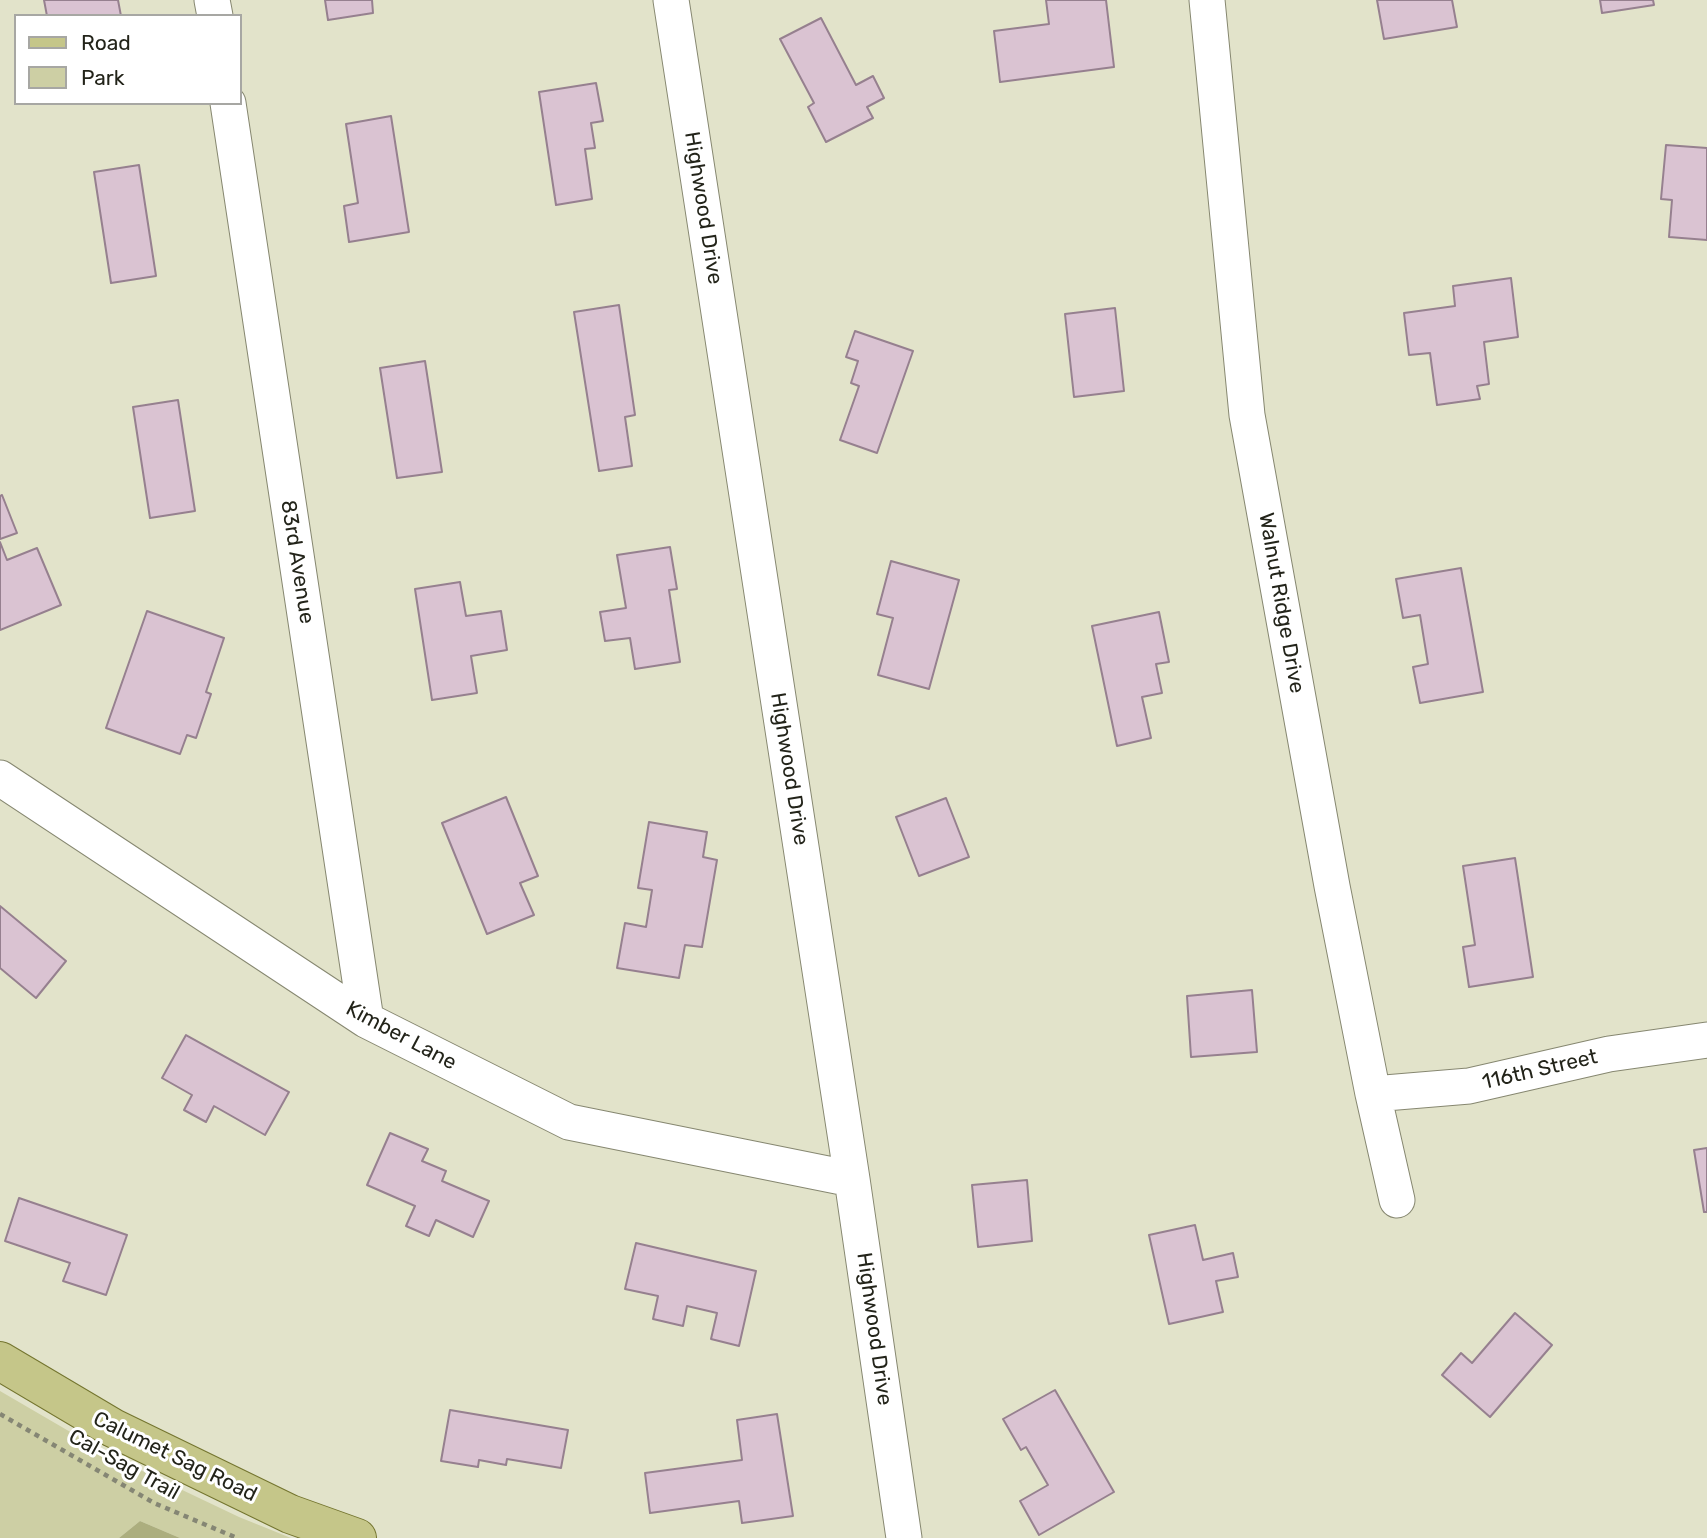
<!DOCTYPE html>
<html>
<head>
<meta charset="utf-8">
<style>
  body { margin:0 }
  #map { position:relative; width:1707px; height:1538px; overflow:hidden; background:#e2e3ca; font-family:Rubik,sans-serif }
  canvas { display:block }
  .legend { position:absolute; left:14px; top:14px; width:228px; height:91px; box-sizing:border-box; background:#fff; border:2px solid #a7a7a3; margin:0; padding:9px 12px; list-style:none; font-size:21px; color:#23241a }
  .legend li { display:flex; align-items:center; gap:14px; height:35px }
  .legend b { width:35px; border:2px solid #a7a7a3 }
</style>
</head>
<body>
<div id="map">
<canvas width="1707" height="1538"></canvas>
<ul class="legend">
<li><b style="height:9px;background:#c5c689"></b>Road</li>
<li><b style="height:19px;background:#cdcfa4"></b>Park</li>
</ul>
</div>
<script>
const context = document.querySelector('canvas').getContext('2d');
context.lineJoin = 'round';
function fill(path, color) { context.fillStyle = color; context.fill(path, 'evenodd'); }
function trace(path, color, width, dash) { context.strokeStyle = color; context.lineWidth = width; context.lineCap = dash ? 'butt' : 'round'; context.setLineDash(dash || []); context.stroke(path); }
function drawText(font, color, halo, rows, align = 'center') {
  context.font = font + ' Rubik,sans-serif'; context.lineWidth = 6; context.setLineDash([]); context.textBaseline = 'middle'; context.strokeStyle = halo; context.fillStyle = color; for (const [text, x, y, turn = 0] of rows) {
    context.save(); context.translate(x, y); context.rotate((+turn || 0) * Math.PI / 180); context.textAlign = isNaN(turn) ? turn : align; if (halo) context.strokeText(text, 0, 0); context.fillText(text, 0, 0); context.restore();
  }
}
const green = new Path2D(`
  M0 1391 115 1458 239 1517 291 1538H180L140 1521 119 1538H0Z`);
const forest = new Path2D(`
  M140 1521 180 1538H119Z`);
const building = new Path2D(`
  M44 0H118L121 16H47Z
  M325 0H372L373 13 328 20Z
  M1046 0H1106L1114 67 1000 82 994 31 1049 24Z
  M1377 0H1452L1457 27 1384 39Z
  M1600 0H1653L1654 5 1602 13Z
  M821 18 856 85 873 76 884 98 867 107 873 118 826 142 808 107 814 103 780 39Z
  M596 83 603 121 591 123 595 148 585 149 592 199 556 205 539 92Z
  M391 116 409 232 349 242 344 206 358 203 346 124Z
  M1666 145 1707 148V240L1669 237 1672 200 1661 199Z
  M139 165 156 276 111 283 94 172Z
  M1511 278 1518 337 1484 342 1489 384 1477 386 1480 399 1437 405 1430 353 1409 355 1404 313 1455 306 1453 286Z
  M619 305 635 415 625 417 632 466 599 471 574 312Z
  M1115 308 1124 391 1074 397 1065 314Z
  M855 331 913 351 877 453 840 440 859 386 851 383 858 361 846 357Z
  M425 361 442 472 397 478 380 368Z
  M178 400 195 511 150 518 133 407Z
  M2 495 17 533 0 539V496Z
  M0 542 7 560 37 548 61 605 0 630Z
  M670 547 677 589 669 590 680 662 635 669 630 638 605 641 600 612 626 608 617 555Z
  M891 561 959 580 929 689 878 675 893 618 877 614Z
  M1461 568 1483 692 1420 703 1413 667 1428 664 1420 615 1403 618 1396 579Z
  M460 582 466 616 501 611 507 650 471 656 477 693 432 700 415 589Z
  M147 611 224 638 206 692 211 694 196 738 187 735 180 754 106 728Z
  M1159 612 1169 662 1156 664 1162 693 1142 697 1151 738 1117 746 1092 626Z
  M506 797 538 876 520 883 534 915 487 934 442 823Z
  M946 798 969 857 919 876 896 817Z
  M649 822 707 832 703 857 717 860 702 947 685 945 679 978 617 968 625 923 646 927 652 890 638 888Z
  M1515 858 1533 977 1469 987 1463 947 1475 945 1463 866Z
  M0 906 66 961 36 998 0 968Z
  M1252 990 1257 1052 1191 1057 1187 996Z
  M186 1035 289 1092 265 1135 214 1106 206 1122 184 1110 192 1095 162 1078Z
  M390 1133 428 1149 422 1161 446 1171 442 1181 489 1201 473 1237 436 1220 429 1236 406 1226 415 1206 367 1185Z
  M1707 1148V1212H1704L1694 1150Z
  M1027 1180 1032 1241 978 1247 972 1185Z
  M19 1198 127 1235 106 1295 63 1281 70 1263 5 1241Z
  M1195 1225 1203 1260 1233 1253 1238 1277 1216 1281 1223 1312 1169 1324 1149 1235Z
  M636 1243 756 1271 739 1346 711 1339 717 1313 687 1306 683 1326 653 1319 658 1296 625 1289Z
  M1515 1313 1552 1345 1490 1417 1442 1375 1461 1353 1472 1363Z
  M1055 1390 1114 1492 1039 1535 1020 1501 1048 1485 1026 1447 1021 1450 1003 1419Z
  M450 1410 568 1430 561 1468 507 1459 506 1465 479 1460 478 1467 441 1461Z
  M777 1414 793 1516 742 1523 739 1501 650 1513 645 1473 742 1460 737 1420Z`);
const path = new Path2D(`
  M0 1414 154 1503 237 1538`);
const street = new Path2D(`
  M212 0 215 16
  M671 0 852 1179 904 1538
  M1207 0 1247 415 1332 886 1373 1094 1397 1200
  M228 103 366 1020
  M0 778 366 1020 569 1122 852 1179
  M1373 1094 1469 1086 1609 1054 1707 1040`);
const primary = new Path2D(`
  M0 1361 113 1428 290 1514 357 1538`);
const streetNames = [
  ["Highwood Drive",703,208,81],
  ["83rd Avenue",297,562,81],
  ["Walnut Ridge Drive",1281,603,80],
  ["Highwood Drive",789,769,81],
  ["Kimber Lane",401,1036,28],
  ["116th Street",1540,1070,-13],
  ["Highwood Drive",874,1329,82],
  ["Calumet Sag Road",175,1457,26],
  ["Cal-Sag Trail",124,1465,29]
];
fill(green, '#cdcfa4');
fill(forest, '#acae7e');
fill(building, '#dac3d2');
trace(building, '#96808f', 2);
trace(street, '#868770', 37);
trace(primary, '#74752f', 40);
trace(path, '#858674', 4.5, [5, 5]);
trace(street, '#fff', 35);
trace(primary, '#c5c689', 38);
drawText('21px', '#23241a', '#fff', streetNames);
</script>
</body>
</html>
